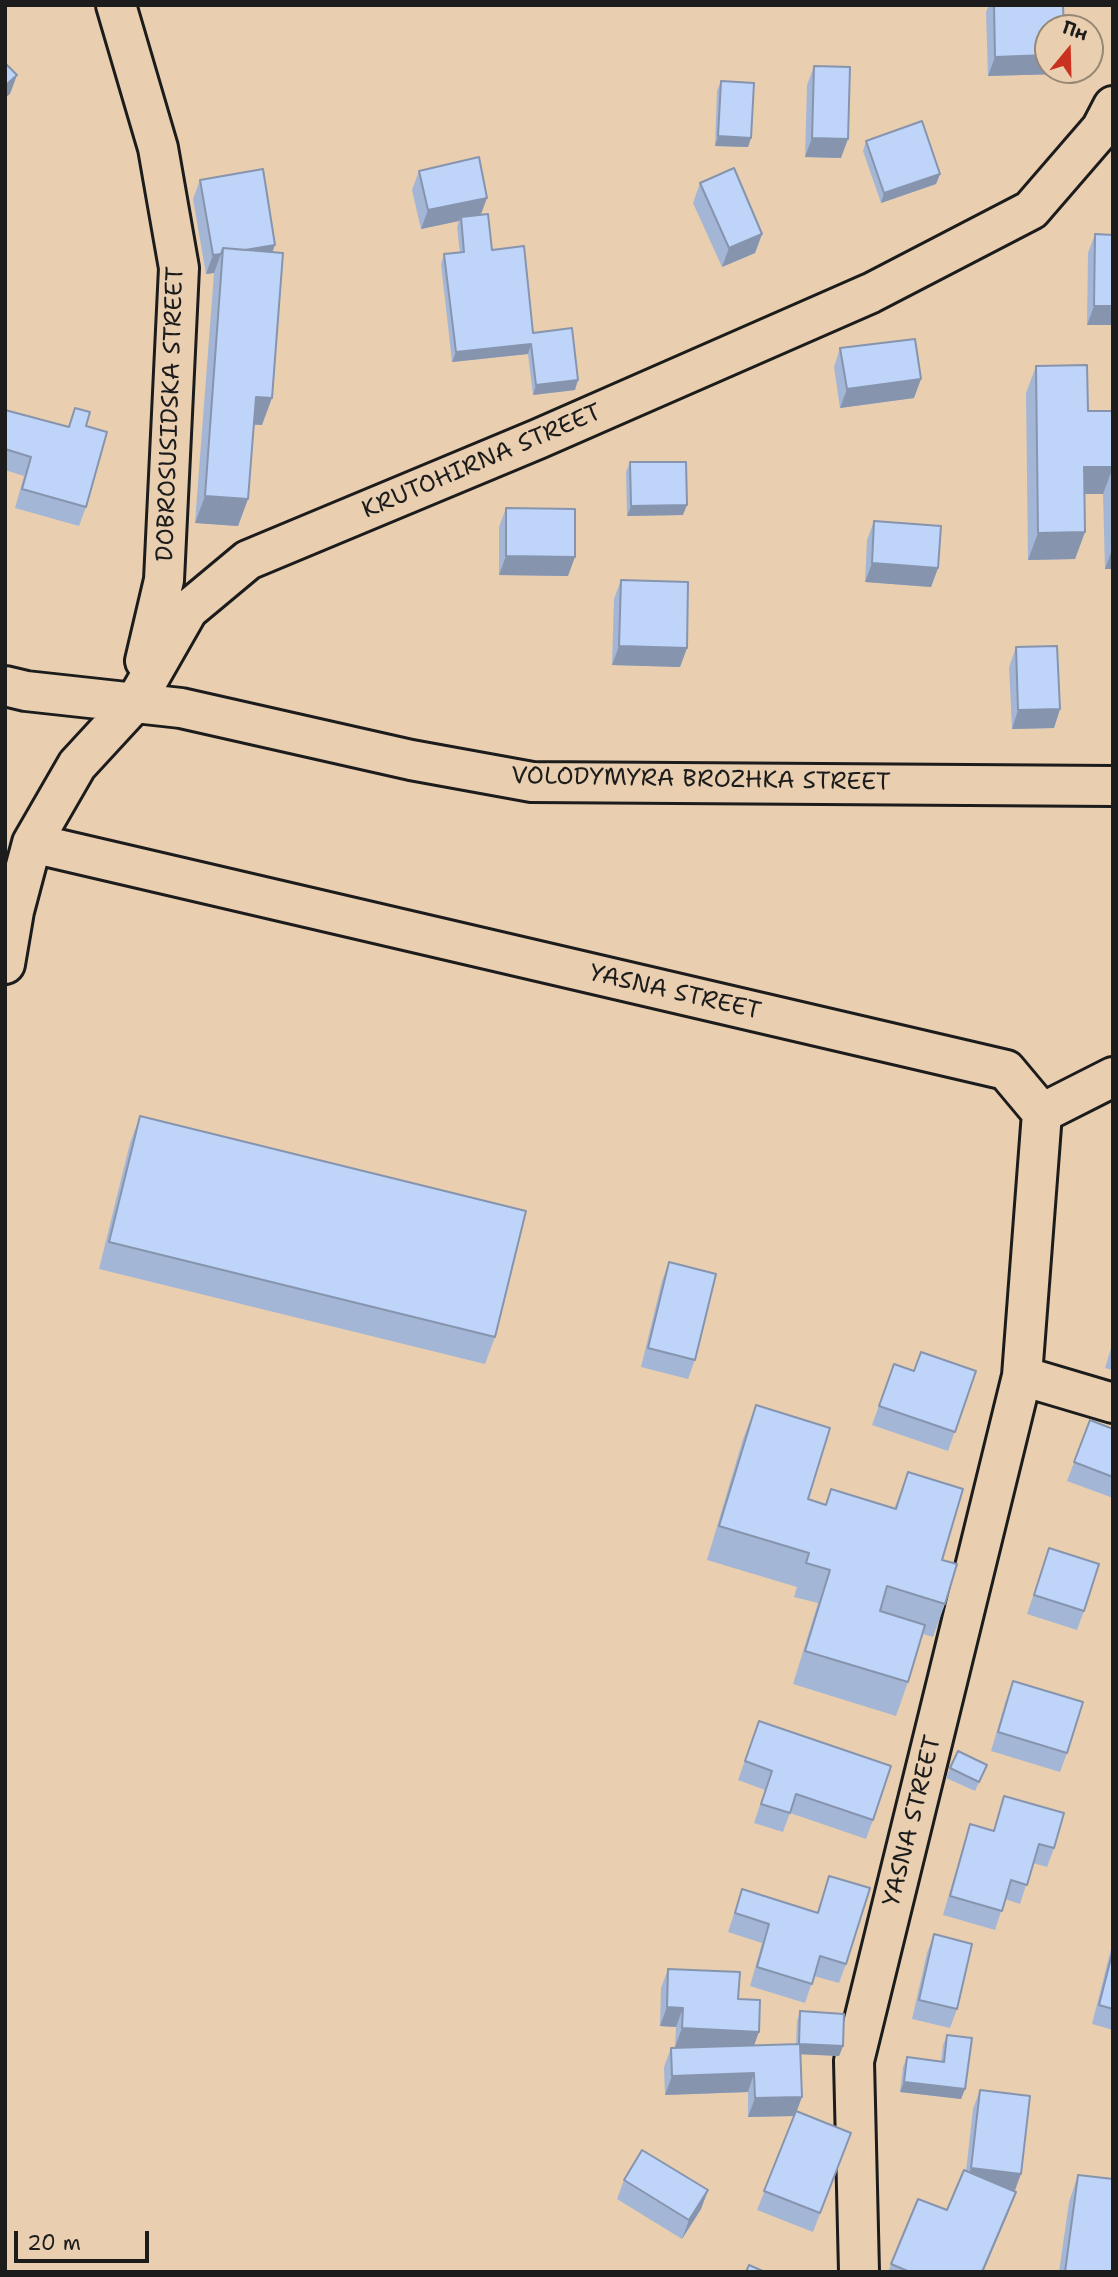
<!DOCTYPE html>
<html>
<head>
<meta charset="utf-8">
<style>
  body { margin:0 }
  #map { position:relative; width:1118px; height:2277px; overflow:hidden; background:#e9cfb0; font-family:"Shantell Sans",sans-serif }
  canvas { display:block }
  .frame { position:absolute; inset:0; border:7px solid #1c1c1c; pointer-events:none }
  .north { position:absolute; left:1034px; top:14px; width:70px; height:70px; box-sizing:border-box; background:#e9cfb0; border:2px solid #978775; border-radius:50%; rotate:19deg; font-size:19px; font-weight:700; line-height:28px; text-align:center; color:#1c1c1c }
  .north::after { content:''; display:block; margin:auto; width:24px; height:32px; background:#c8321e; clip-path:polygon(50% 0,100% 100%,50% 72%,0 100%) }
  .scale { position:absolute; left:14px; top:2231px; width:135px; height:32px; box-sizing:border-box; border:4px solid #1c1c1c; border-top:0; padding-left:9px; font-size:21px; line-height:24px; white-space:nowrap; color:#1c1c1c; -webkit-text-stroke:5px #e9cfb0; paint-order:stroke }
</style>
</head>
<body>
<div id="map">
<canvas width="1118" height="2277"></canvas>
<div class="frame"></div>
<div class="north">Пн</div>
<div class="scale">20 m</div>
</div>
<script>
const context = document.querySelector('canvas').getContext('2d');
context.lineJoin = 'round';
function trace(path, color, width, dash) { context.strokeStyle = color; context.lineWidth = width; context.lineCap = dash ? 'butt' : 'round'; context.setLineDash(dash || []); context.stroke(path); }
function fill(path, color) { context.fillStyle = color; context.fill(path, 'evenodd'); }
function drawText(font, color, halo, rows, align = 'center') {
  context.font = font + ' "Shantell Sans",sans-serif'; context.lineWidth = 6; context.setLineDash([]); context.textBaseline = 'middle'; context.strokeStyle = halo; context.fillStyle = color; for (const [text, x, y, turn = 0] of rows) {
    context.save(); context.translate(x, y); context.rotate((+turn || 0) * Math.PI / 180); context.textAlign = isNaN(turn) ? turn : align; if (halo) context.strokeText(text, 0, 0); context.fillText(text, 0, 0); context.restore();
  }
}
const minor = new Path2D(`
  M116 5 158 148 179 268 164 580 145 661
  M5 686 26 691 181 708 411 760 532 782 1113 786
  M32 843 1006 1070 1042 1113 1022 1376 854 2061 859 2272
  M5 964 14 911 32 843 77 765 136 701 188 610 248 560 538 439 871 293 1031 210 1101 129 1113 106
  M1042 1113 1113 1077
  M1022 1376 1113 1403`);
const wall = new Path2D(`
  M989 5H994L1048 70H1060L1058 74 988 76 986 12Z
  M814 66 841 158 805 157 807 85Z
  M721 81 751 138 748 147 715 146 717 91Z
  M866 141 940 174 936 184 881 203 863 151Z
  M419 171 481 215 492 250 533 333 575 390 533 395 528 354 452 362 441 264 444 254 460 253 457 227 459 221 421 229 412 190Z
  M200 180 273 252 262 425H253L248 499 238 526 195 523 214 273 206 274 193 199Z
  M700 183 762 234 755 253 722 267 693 203Z
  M1095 234 1113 325H1087L1088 253Z
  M840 348 914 398 840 408 834 367Z
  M1036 366 1088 411H1113V569H1105L1103 494H1084L1085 532 1075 559 1028 560 1026 393Z
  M75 408 86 426V507L79 526 15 508 24 476 5 470V410L68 427Z
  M630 462 683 515 627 516 626 472Z
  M506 508 568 576 499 575V527Z
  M874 521 938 568 931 587 865 582 867 540Z
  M621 580 687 648 680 667 612 665 614 599Z
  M1016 647 1060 709 1054 728 1012 729 1009 667Z
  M140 1116 495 1337 485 1364 99 1269 130 1143Z
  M669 1262 695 1360 688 1379 641 1367 662 1281Z
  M1113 1342V1370L1105 1368Z
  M894 1364 914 1371H976L948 1451 872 1425Z
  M756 1405 808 1499 825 1505 831 1489 894 1509 908 1472 942 1560 945 1604 933 1637 923 1634 908 1682 896 1716 793 1684 818 1603 794 1597 797 1587 707 1560 743 1439Z
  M1090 1420 1113 1429V1498L1067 1481Z
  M1049 1548 1084 1611 1077 1630 1027 1614Z
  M1013 1681 1067 1753 1060 1772 991 1751 1006 1700Z
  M759 1721 873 1820 866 1839 790 1813 783 1832 754 1823 765 1790 738 1780Z
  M987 1765 975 1791 946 1778 950 1768Z
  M1004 1796 1054 1848 1047 1867 1033 1863 1020 1904 1005 1899 995 1930 943 1915 964 1843 970 1824 993 1831Z
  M829 1876 846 1964 839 1983 814 1976 805 2003 750 1986 762 1943 728 1932 742 1889 817 1912Z
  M934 1934 957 2009 950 2028 912 2019 927 1953Z
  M1113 1941V2030L1092 2024Z
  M668 1969 738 1999 754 2046 796 2044 797 2021 800 2011 843 2046 839 2056 800 2054 796 2111 851 2133 813 2232 757 2210 794 2116 748 2117V2092L665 2095 664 2067 671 2048 675 2047 676 2027 660 2026 661 1988Z
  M947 2035 965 2089 961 2099 900 2092 903 2067 907 2057 941 2062 943 2045Z
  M980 2090 1016 2192 983 2272H888L918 2199 947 2210 966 2171 973 2109Z
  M1078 2175 1113 2272H1059L1069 2202Z
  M624 2180 708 2190 701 2209 682 2239 617 2199Z`);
const shadedWall = new Path2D(`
  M1048 55V70H1060L1058 74 988 76 995 57Z
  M17 75 10 94 5 98V86Z
  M718 136 751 138 748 147 715 146Z
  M812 138 848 139 841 158 805 157Z
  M940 174 936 184 881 203 884 193Z
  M487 198 480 217H461L459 221 421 229 428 210Z
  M762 234 755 253 722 267 729 248Z
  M275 245 268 264 223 254Z
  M221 254 214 273 206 274 213 255Z
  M1094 306H1113V325H1087Z
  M531 344 528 354 452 362 456 352Z
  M921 379 914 398 840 408 847 389Z
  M578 380 575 390 533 395 536 385Z
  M256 397 272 398 262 425 246 424Z
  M1084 467H1113L1103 494H1074Z
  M205 496 248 499 238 526 195 523Z
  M687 505 683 515 627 516 631 506Z
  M1085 532 1075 559 1028 560 1038 533Z
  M1113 547V569H1105Z
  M506 556 575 557 568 576 499 575Z
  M872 563 938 568 931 587 865 582Z
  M619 646 687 648 680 667 612 665Z
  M1060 709 1054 728 1012 729 1018 710Z
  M667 2007 683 2008 676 2027 660 2026Z
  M682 2028 759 2032 752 2051 675 2047Z
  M799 2044 843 2046 839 2056 795 2054Z
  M754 2073 748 2092 665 2095 672 2076Z
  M904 2082 965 2089 961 2099 900 2092Z
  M802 2097 795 2116 748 2117 755 2098Z
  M971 2168 1021 2174 1014 2193 964 2187Z
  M708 2190 701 2209 682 2239 689 2220Z
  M1016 2192 1009 2211 983 2272H982Z`);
const building = new Path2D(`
  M994 5H1063L1064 28H1048V55L995 57Z
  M5 63 17 75 5 86Z
  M814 66 850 67 848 139 812 138Z
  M721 81 754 83 751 138 718 136Z
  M922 121 940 174 884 193 866 141Z
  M479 157 487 198 428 210 419 171Z
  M734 168 762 234 729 248 700 183Z
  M263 169 275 245 245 250 223 248 221 254 213 255 200 180Z
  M488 214 492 250 524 246 533 333 572 328 578 380 536 385 531 344 456 352 444 254 464 252 461 217Z
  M1095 234 1113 235V306H1094Z
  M223 248 283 253 272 398 256 397 248 499 205 496Z
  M915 339 921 379 847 389 840 348Z
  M1087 365 1088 411H1113V467H1084L1085 532 1038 533 1036 366Z
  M75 408 90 412 86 426 107 432 86 507 22 489 31 457 5 449V410L69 427Z
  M630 462H686L687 505 631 506Z
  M506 508 575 509V557L506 556Z
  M874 521 941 526 938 568 872 563Z
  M621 580 688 582 687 648 619 646Z
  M1057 646 1060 709 1018 710 1016 647Z
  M140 1116 526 1211 495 1337 109 1242Z
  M669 1262 716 1274 695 1360 648 1348Z
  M921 1352 976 1371 955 1432 879 1406 894 1364 914 1371Z
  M756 1405 830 1428 808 1499 826 1505 831 1489 896 1509 908 1472 963 1489 942 1560 957 1564 945 1604 887 1586 880 1611 925 1625 908 1682 805 1651 830 1570 806 1563 809 1553 719 1526Z
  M1090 1420 1113 1429V1477L1074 1462Z
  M1049 1548 1099 1564 1084 1611 1034 1595Z
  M1013 1681 1083 1702 1067 1753 998 1732Z
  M759 1721 891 1766 873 1820 796 1794 790 1813 761 1804 772 1771 745 1761Z
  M958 1751 987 1765 979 1782 950 1768Z
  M1004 1796 1064 1813 1054 1848 1039 1844 1027 1885 1011 1880 1002 1911 950 1896 970 1824 994 1831Z
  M829 1876 870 1888 846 1964 820 1956 812 1984 757 1967 769 1924 735 1913 742 1889 818 1913Z
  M934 1934 972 1944 957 2009 919 2000Z
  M1113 1950V2009L1099 2005Z
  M668 1969 740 1972 738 1999 760 2000 759 2032 682 2028 683 2008 667 2007Z
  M800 2011 844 2014 843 2046 799 2044Z
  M947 2035 972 2038 965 2089 904 2082 907 2057 944 2062Z
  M800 2044 802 2097 755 2098 754 2073 672 2076 671 2048Z
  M980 2090 1030 2096 1021 2174 971 2168Z
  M796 2111 851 2133 820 2213 764 2191Z
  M642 2150 708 2190 689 2220 624 2180Z
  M964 2170 1016 2192 982 2272H910L891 2264 918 2199 947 2210Z
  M1078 2175 1113 2179V2272H1065Z
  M749 2265 765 2272H746Z`);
const streetNames = [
  ["DOBROSUSIDSKA STREET",171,414,-88],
  ["KRUTOHIRNA STREET",482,462,-23],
  ["VOLODYMYRA BROZHKA STREET",701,780,1],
  ["YASNA STREET",675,993,13],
  ["YASNA STREET",913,1821,-76]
];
trace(minor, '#1c1c1c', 44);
trace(minor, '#e9cfb0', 38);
fill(wall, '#a4b6d6');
fill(shadedWall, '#8694ae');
fill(building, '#bfd4f9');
trace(building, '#8694ae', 2);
drawText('24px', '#1c1c1c', '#e9cfb0', streetNames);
</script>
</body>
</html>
